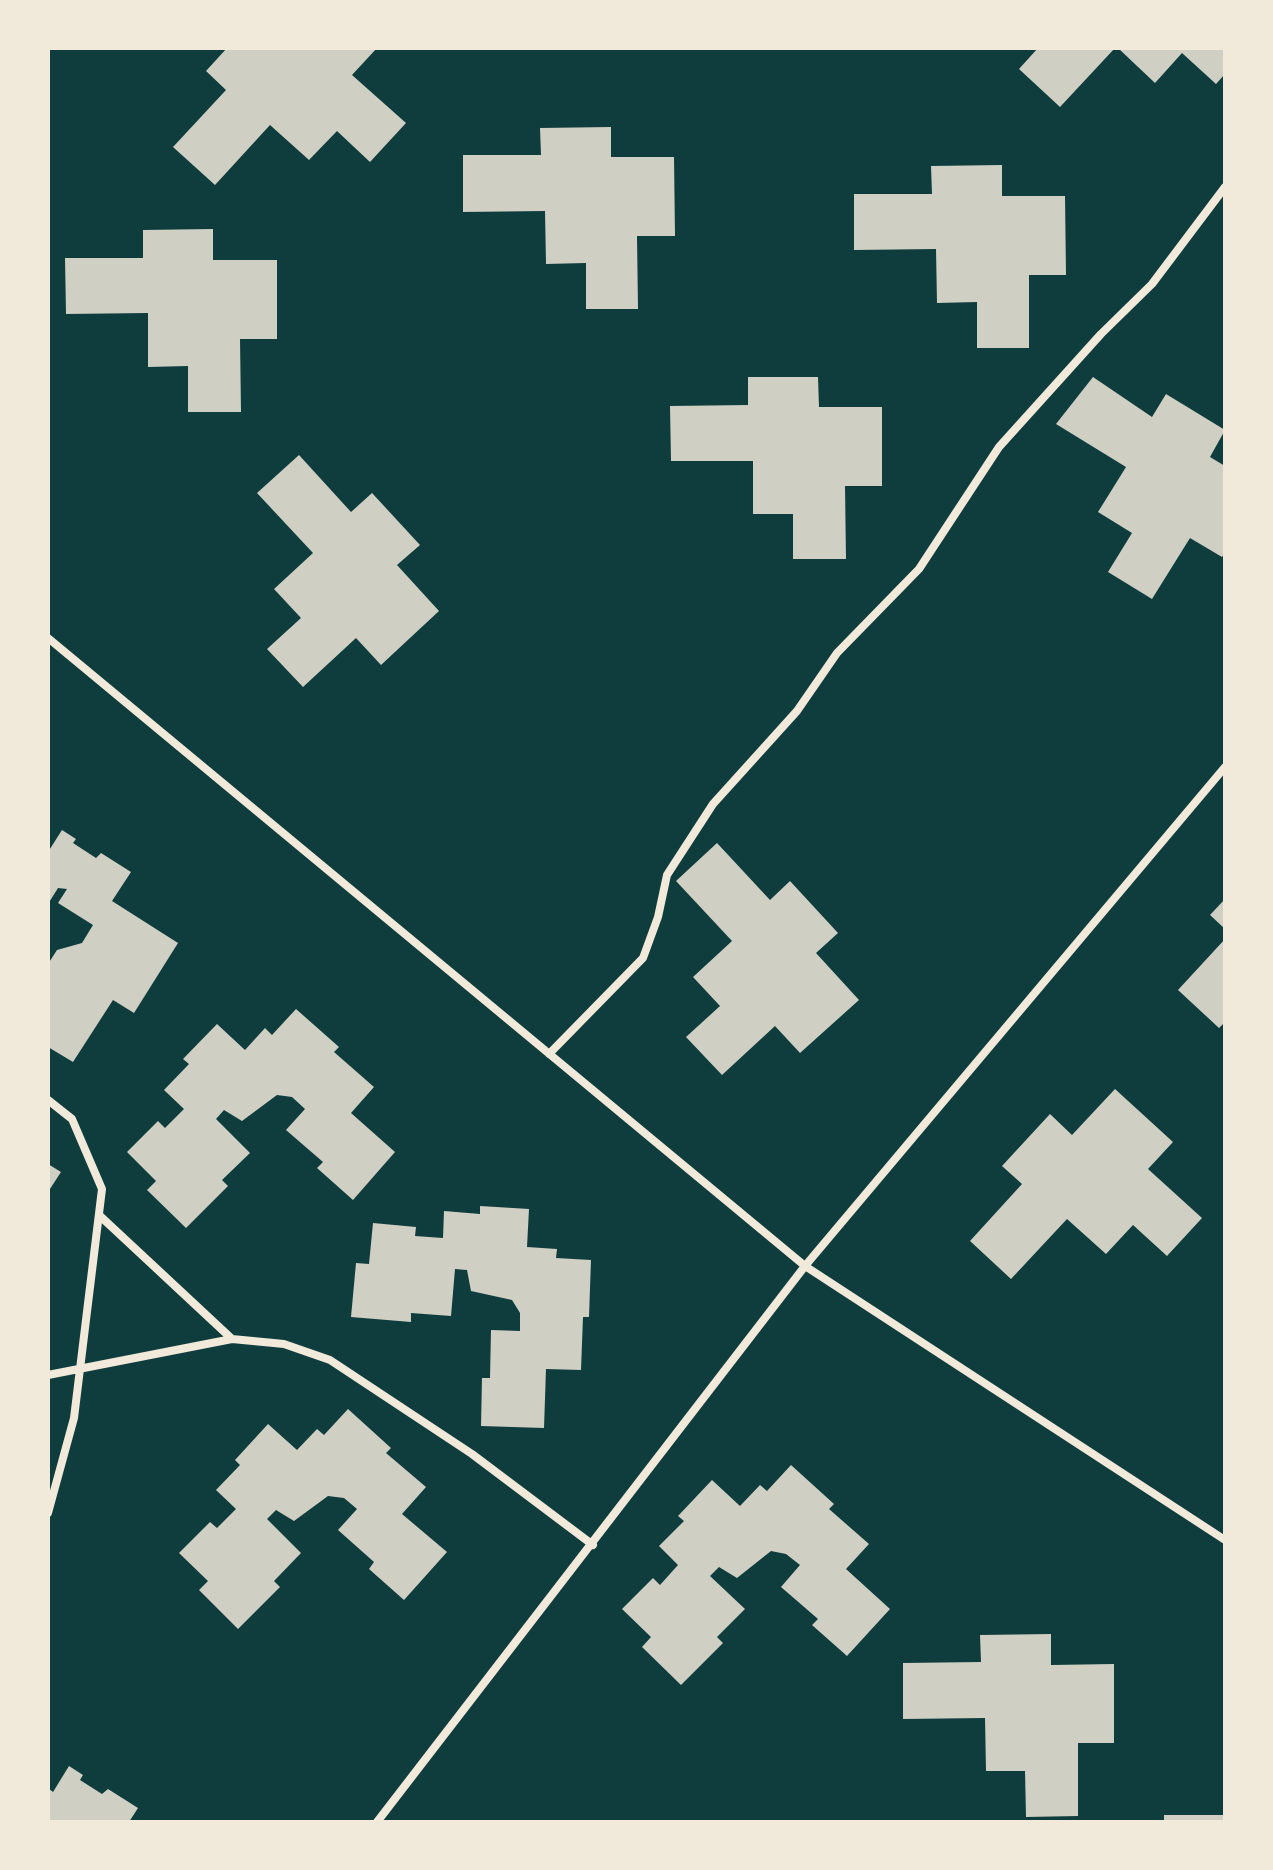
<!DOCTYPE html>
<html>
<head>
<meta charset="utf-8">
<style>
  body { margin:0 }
  #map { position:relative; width:1273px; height:1870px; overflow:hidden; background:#0f3d3e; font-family:"Golos Text",sans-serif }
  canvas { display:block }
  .frame { position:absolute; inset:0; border:50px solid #f1e9da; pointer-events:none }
</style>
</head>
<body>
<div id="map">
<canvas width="1273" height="1870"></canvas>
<div class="frame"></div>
</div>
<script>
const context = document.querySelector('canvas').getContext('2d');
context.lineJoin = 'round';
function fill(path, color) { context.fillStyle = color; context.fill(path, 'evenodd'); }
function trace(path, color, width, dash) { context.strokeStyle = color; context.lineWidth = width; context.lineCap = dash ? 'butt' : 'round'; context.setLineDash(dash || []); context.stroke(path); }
const building = new Path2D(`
  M227 48H377L352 75 406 123 370 162 337 131 309 160 270 125 215 185 173 147 226 90 206 71Z
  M1038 48H1115L1060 107 1019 69Z
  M1118 48H1225V74L1216 84 1182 53 1155 83Z
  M611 127V157H674L675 236H637L638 309H586V263L546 264 545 211 463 212V155H541L540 128Z
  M1002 165V196H1065L1066 275H1029V348H977V302L937 303 936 249 854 250V194H932L931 166Z
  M213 229V260H277V339H240L241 412H188V366L148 367V313L66 314 65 258H143V230Z
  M748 377H818L819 407H882V486H845L846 559H793V514H753V461H671L670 406 748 405Z
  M1093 377 1152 417 1166 394 1225 430 1210 457 1225 466V552L1222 557 1190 538 1152 599 1108 572 1132 533 1098 512 1126 467 1056 424Z
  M299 455 351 512 372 493 420 545 397 565 439 611 381 665 356 638 303 687 267 649 301 618 274 589 313 553 257 493Z
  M62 830 76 839 73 843 96 858 101 853 131 872 112 901 178 943 134 1013 113 1000 73 1062 48 1047V964L57 950 82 943 93 925 58 903 67 889 58 888 48 904V852Z
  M717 843 770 900 790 881 838 933 816 953 859 1000 800 1053 775 1026 722 1075 686 1037 720 1006 693 977 732 941 676 881Z
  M1225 899V929L1210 915Z
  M1225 939V1022L1219 1028 1178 990Z
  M296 1009 339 1047 334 1052 374 1087 351 1113 395 1152 353 1200 317 1168 323 1162 286 1130 305 1109 292 1097 277 1095 242 1121 224 1110 216 1119 250 1153 222 1180 228 1186 186 1228 147 1190 156 1181 127 1152 158 1121 165 1128 184 1109 164 1090 189 1064 183 1059 217 1024 245 1050 265 1028 272 1035Z
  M1115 1089 1173 1142 1148 1169 1202 1218 1167 1256 1133 1225 1106 1254 1067 1219 1011 1279 970 1241 1022 1184 1002 1166 1050 1114 1072 1135Z
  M48 1164 61 1172 48 1192Z
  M480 1206 529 1209 527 1247 557 1249 556 1258 591 1260 589 1317H583L581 1370 546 1369 544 1428 481 1426 482 1378H490L491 1330 520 1331V1313L512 1300 471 1291 467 1270 455 1269 451 1316 411 1313V1322L351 1317 356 1263 369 1264 373 1223 416 1227 415 1236 443 1238 444 1211 480 1214Z
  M348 1409 391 1448 386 1453 426 1487 402 1514 447 1552 404 1600 369 1569 374 1562 338 1530 357 1509 344 1498 328 1496 294 1521 276 1510 267 1519 301 1553 274 1581 280 1587 238 1629 199 1590 208 1581 179 1553 210 1522 217 1528 236 1509 216 1490 240 1465 235 1460 268 1424 297 1450 317 1429 324 1435Z
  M791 1465 834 1504 829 1509 869 1544 846 1569 890 1609 847 1656 812 1625 818 1619 781 1587 800 1565 786 1554 771 1551 737 1578 719 1567 710 1576 745 1609 717 1637 723 1643 681 1685 642 1647 651 1637 622 1609 653 1578 660 1585 678 1565 659 1546 684 1521 678 1516 712 1480 740 1506 760 1485 767 1491Z
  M1051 1634V1665L1114 1664V1743H1078V1816L1026 1817 1025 1771H986L985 1718 903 1719V1663L981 1662 980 1635Z
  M69 1766 83 1775 80 1780 102 1794 108 1789 138 1808 129 1822H48V1788L53 1792Z
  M1164 1815H1225V1822H1164Z`);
const minor = new Path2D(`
  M48 638 805 1266 1225 1540
  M549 1054 643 958 658 917 667 875 713 804 797 711 837 653 919 569 999 447 1101 334 1152 284 1225 187
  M48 1100 72 1119 102 1189 74 1418 48 1513
  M99 1215 232 1339
  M48 1375 232 1339 284 1344 330 1360 472 1454 593 1545
  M377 1822 805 1266 1225 767`);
fill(building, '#cfcfc3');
trace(minor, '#f1e9da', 8);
</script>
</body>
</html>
